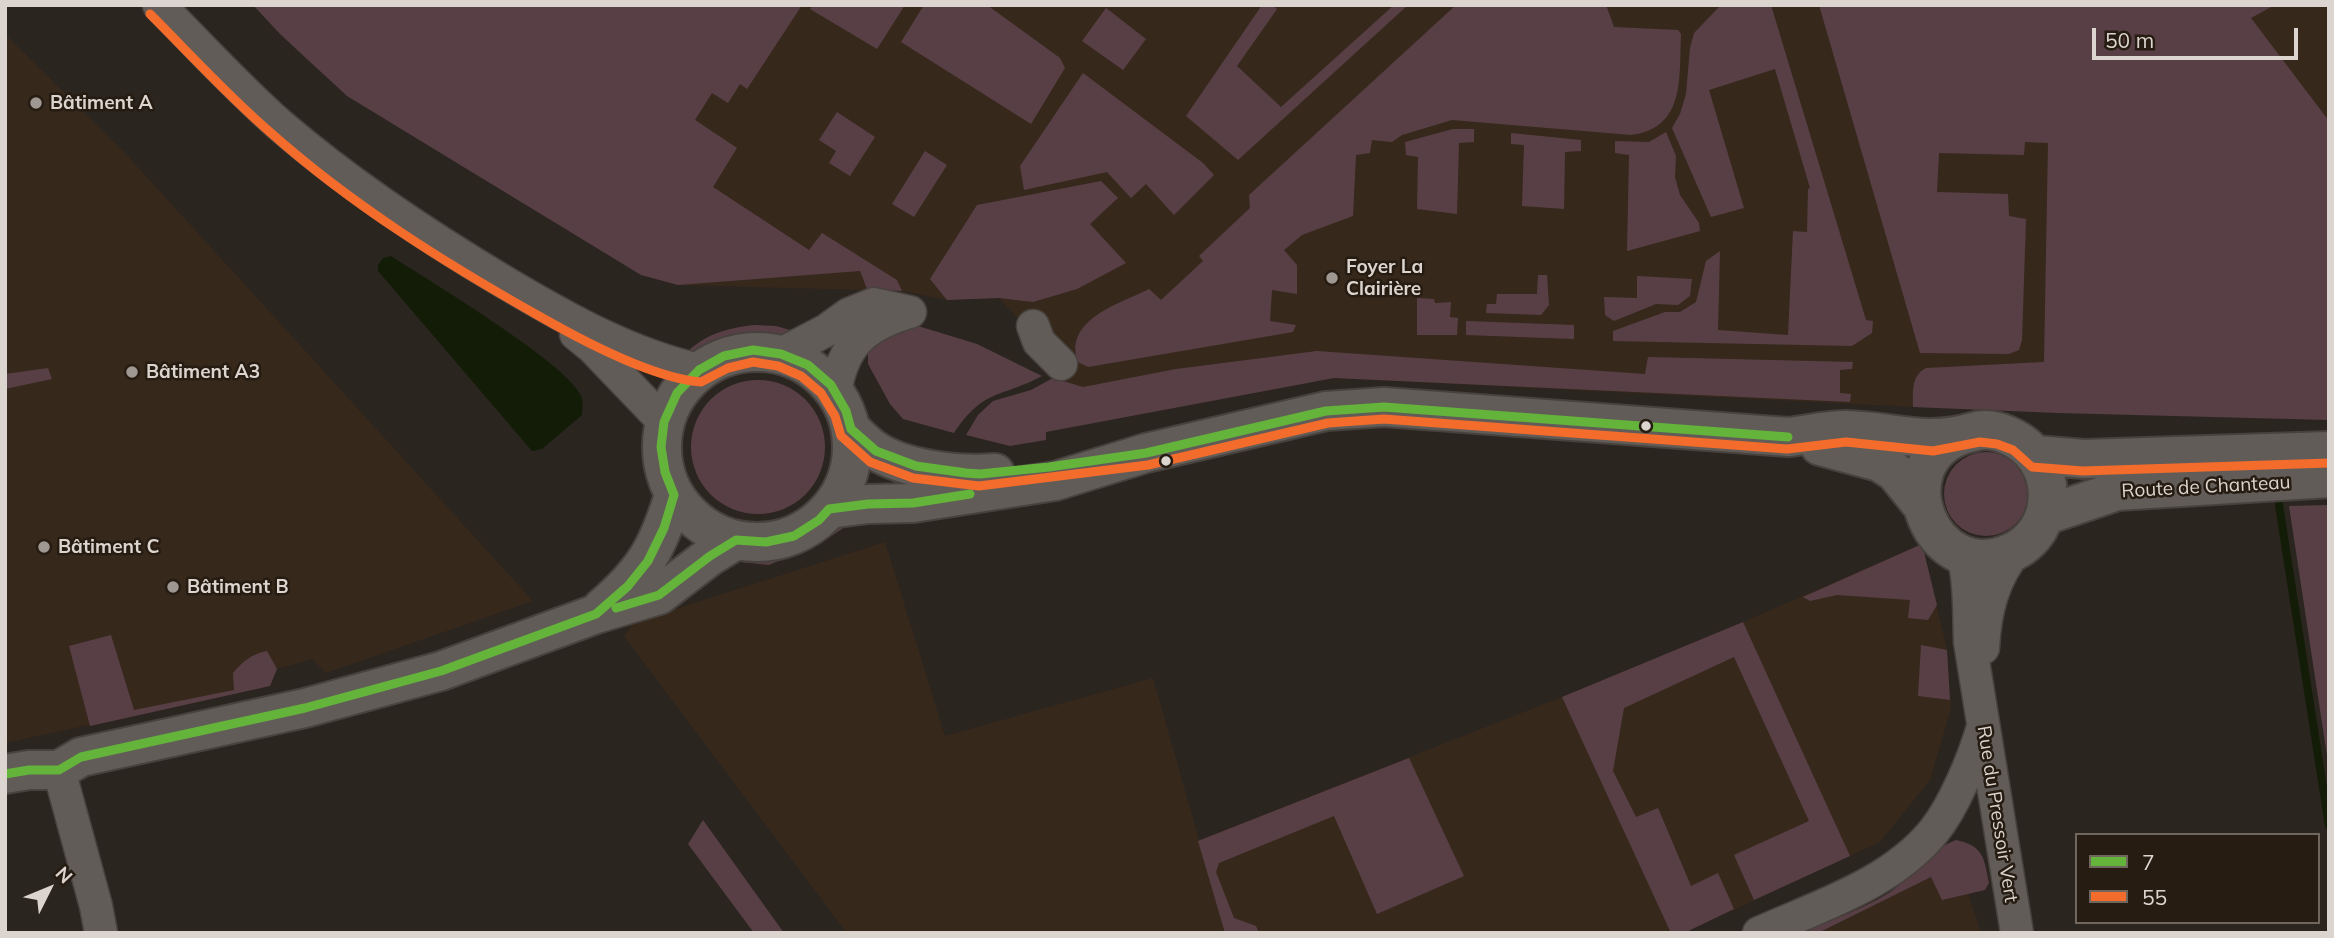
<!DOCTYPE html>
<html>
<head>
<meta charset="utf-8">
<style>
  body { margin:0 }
  #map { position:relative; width:2334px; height:938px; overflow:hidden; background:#2b2520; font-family:Mulish,sans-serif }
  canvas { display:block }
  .frame { position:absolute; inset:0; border:7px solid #dcd5cf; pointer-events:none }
  .legend { position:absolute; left:2075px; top:833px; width:245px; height:91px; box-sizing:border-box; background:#261c12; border:2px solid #6f665e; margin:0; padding:9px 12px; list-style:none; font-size:21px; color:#dcd5cf }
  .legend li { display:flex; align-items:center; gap:14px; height:35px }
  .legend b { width:35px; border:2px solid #6f665e }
  .north { position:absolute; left:14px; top:854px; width:70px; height:70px; -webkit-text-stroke:5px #261c12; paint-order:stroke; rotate:47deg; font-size:19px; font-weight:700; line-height:28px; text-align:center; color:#dcd5cf }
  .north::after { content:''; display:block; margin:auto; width:24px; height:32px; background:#dcd5cf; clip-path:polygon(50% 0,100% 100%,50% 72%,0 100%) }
  .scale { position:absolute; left:2092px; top:28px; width:206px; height:32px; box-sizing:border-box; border:4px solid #dcd5cf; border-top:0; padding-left:9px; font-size:21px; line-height:24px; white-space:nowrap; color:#dcd5cf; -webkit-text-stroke:5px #261c12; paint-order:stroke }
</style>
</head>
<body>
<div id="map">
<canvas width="2334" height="938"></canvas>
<div class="frame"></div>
<ul class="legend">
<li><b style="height:9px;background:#64b33b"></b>7</li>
<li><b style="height:9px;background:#f36c2b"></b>55</li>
</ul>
<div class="north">N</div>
<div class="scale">50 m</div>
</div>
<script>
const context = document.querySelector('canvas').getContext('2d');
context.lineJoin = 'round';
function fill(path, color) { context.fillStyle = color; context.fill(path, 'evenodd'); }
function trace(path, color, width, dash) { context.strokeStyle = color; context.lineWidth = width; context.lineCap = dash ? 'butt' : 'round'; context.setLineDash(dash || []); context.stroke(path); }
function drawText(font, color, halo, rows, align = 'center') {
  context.font = font + ' Mulish,sans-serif'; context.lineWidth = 5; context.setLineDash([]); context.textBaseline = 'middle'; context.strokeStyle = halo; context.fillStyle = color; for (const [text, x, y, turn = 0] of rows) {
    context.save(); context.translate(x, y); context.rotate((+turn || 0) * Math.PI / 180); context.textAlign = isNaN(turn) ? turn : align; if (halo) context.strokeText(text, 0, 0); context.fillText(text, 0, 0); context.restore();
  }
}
const built = new Path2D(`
  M714 5H2329V420L1916 407 1334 378 1045 432 1066 369 999 298 947 300 902 291 678 285 641 275Z
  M5 34 125 153 533 601 326 673 312 659 277 669 270 686 5 743Z
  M885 542 945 736 1153 678 1199 840 1562 697 1743 622 1922 544 1947 650 1951 708 1930 780 1880 842 1684 933H847L624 636 635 622Z
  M1958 863 1981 933H1818Z`);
const green = new Path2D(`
  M253 5H802L747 89 740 84 728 103 712 93 695 120 737 148 713 187 809 250 822 233 897 280 902 291 867 289 860 271 678 285 641 275 347 96 281 35Z
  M813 5H905L877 49 810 9Z
  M924 5H987L1060 58 1065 68 1031 124 901 42Z
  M1262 5H1272L1277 9 1237 66 1281 107 1394 5H1408L1238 160 1186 116Z
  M1456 5H1606L1614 27 1678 30 1681 34C1679 77 1686 128 1631 135L1452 120 1402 135 1392 142 1372 140 1370 153 1356 155 1353 216 1302 235 1284 250 1297 265V294L1272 290 1270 321 1296 325 1293 332 1088 367 1078 362C1063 320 1119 304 1149 289L1161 300 1203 261 1199 256 1250 208 1249 195Z
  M1721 5H1771L1866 320 1873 321 1872 333 1852 346 1613 341V331L1665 312H1680L1696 302 1706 261 1720 251 1718 330 1788 335 1793 231 1807 232 1808 189 1810 188 1775 69 1709 90 1744 208 1711 217 1672 128 1680 114 1686 94 1690 48 1694 33Z
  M1819 5H2275L2251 18 2329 121V420L2058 413 1913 407C1913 391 1911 376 1926 368L2044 362 2048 143 2025 142 2024 155 1939 153 1937 192 2008 194 2009 216 2026 219 2022 340 2019 350 2009 354 1920 353Z
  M1106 8 1146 39 1123 70 1082 41Z
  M1083 73 1203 163 1214 175 1174 215 1146 184 1131 198 1107 172 1024 190 1020 166Z
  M837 112 875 137 850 176 829 163 836 151 819 140Z
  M1453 129H1474V142L1459 143 1457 214 1417 209 1418 157 1406 155 1405 142Z
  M1666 132 1676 156 1675 177 1680 195 1699 223 1700 231 1627 251 1629 155 1615 153V141L1649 142Z
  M1511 133 1581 140V151L1565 152 1564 209 1522 206 1524 145 1511 144Z
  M925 151 947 165 914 217 892 204Z
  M1101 181 1118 198 1090 224 1126 263 1077 289 1033 302 999 298 947 300 930 279 977 205Z
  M1538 275H1547L1549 305 1541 315 1486 313 1487 304H1496L1497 294H1537Z
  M1637 276 1692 279 1690 296 1678 305 1656 304 1614 321 1605 315 1604 297 1637 298Z
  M1417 298 1434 299 1435 303 1451 302 1450 317 1458 318 1457 335H1417Z
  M1466 321 1574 325V339L1466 335Z
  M755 325 776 326 797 332C775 344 756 336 733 342 713 347 707 355 685 354 705 334 727 328 755 325Z
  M918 326 977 344 1042 376C1001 398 984 388 954 433L903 419 890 404 868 364V349L895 327Z
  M1317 351 1645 374 1648 357 1853 362 1852 369 1840 370V393L1851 394 1850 402 1334 378 1046 432V440L1010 446 966 435 978 415 993 401 1031 390 1053 378 1083 387 1176 369Z
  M48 368 52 379 5 389V374Z
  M691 447a67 67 0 1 1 134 0a67 67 0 1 1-134 0Z
  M647 421C657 447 657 477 656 504 645 477 636 450 647 421Z
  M1944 494a42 42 0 1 1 84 0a42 42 0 1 1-84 0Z
  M2329 505V769L2289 506Z
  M850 515 842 529 821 543 769 565 741 562 724 556C738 548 751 552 766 551 801 548 820 526 850 515Z
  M1922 544 1937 605 1928 620 1908 618 1910 600 1837 595 1810 601 1803 597Z
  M1743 622 1850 856 1754 900 1734 855 1809 821 1734 657 1624 708 1613 771 1636 817 1658 808 1691 886 1718 873 1734 909 1684 933H1671L1562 697Z
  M111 635 134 710 234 690 233 673C243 661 252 654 267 651L277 669 270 686 90 726 69 646Z
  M1921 645 1947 650 1950 700 1918 696Z
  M1409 758 1464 876 1377 914 1334 816 1219 863 1216 872 1234 918 1256 926 1259 933H1225L1198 841Z
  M703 820 784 933H754L688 844Z
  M1956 840C1984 846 1984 858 1989 883L1985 890 1942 900 1931 877 1818 933H1802C1829 920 1861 910 1887 894 1911 879 1930 849 1956 840Z`);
const water = new Path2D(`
  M391 256C426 279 572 366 582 398 583 403 582 410 582 415L542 449 532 451 378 271V265L383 258Z`);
const stream = new Path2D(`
  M2279 505 2329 826`);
const street = new Path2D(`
  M159 5C199 45 238 88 280 125 350 185 427 236 506 283 567 319 629 354 699 370
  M1033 326 1039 342 1061 364
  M576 334 592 347 664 422
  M781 354 827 330 849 314 874 304 910 312
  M835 392C843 346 862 327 906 313
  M1963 554C1970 583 1969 613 1970 642L2017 933
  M1983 648C1985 611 1993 578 2017 549
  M59 770 96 906 101 933
  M1759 933C1819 906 1891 884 1934 831 1954 806 1973 760 1982 730`);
const secondary = new Path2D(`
  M662 447a95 95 0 1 1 190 0a95 95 0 1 1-190 0Z
  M851 429C859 437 866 445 876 451 906 470 960 476 995 473
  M1820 446 1879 462 1895 472 1921 504
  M2035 455 2084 459 2329 451
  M829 509 868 504 913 503 1055 481 1146 453 1326 411 1384 407 1788 437C1807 435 1827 430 1846 430 1894 431 1924 446 1973 432 1985 428 1998 431 2009 436 2060 458 2061 531 2010 553 1932 587 1882 464 1962 435
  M2046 515 2117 491 2329 478
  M602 608C644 572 658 548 674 495
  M5 774 29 770H59L81 757 305 708 441 671 596 614 659 595 710 556 736 540`);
const bus1 = new Path2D(`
  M616 608 659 595 710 556 736 540 766 542 794 536 819 520 829 509 868 504 913 503 970 494
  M5 774 29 770H59L81 757 305 708 441 671 596 614 628 586 648 561 664 528 674 495 665 472 661 447 664 422 677 393 699 370 724 356 753 350 781 354 808 365 831 385 846 411 851 429 876 451 916 466 966 473 980 474 1049 467 1146 453 1326 411 1384 407 1788 437`);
const bus2 = new Path2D(`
  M150 14C190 54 228 96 271 133 352 205 445 263 539 316 581 340 652 378 701 382L728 368 753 362 778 366 801 376 821 393 835 416 841 436 870 462 913 478 979 486 1148 465 1328 423 1384 419 1787 449 1846 442 1933 451 1980 442 1997 444 2013 450 2032 467 2083 471 2329 463`);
const markers = [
  [36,103,7,"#9e9792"],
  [1332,278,7,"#9e9792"],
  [132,372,7,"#9e9792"],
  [1646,426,6,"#dcd5cf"],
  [1166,461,6,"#dcd5cf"],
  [44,547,7,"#9e9792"],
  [173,587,7,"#9e9792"]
];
const poiNames = [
  ["Bâtiment A",50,103],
  ["Foyer La",1346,267],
  ["Clairière",1346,289],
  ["Bâtiment A3",146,372],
  ["Bâtiment C",58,547],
  ["Bâtiment B",187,587]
];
const streetNames = [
  ["Route de Chanteau",2206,487,-3],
  ["Rue du Pressoir Vert",1997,814,81]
];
fill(built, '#37281c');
fill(green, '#583f46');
fill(water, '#121c06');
trace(stream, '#121c06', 8);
trace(street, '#47423e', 35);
trace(secondary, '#47423e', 42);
trace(street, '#615c58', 32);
trace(secondary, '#615c58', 38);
trace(bus1, '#64b33b', 9);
trace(bus2, '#f36c2b', 9);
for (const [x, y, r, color] of markers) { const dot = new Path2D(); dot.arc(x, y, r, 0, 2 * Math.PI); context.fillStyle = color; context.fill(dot); trace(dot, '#261c12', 2.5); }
drawText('bold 19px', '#dcd5cf', '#261c12', poiNames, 'left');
drawText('19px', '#dcd5cf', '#261c12', streetNames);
</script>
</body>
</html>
